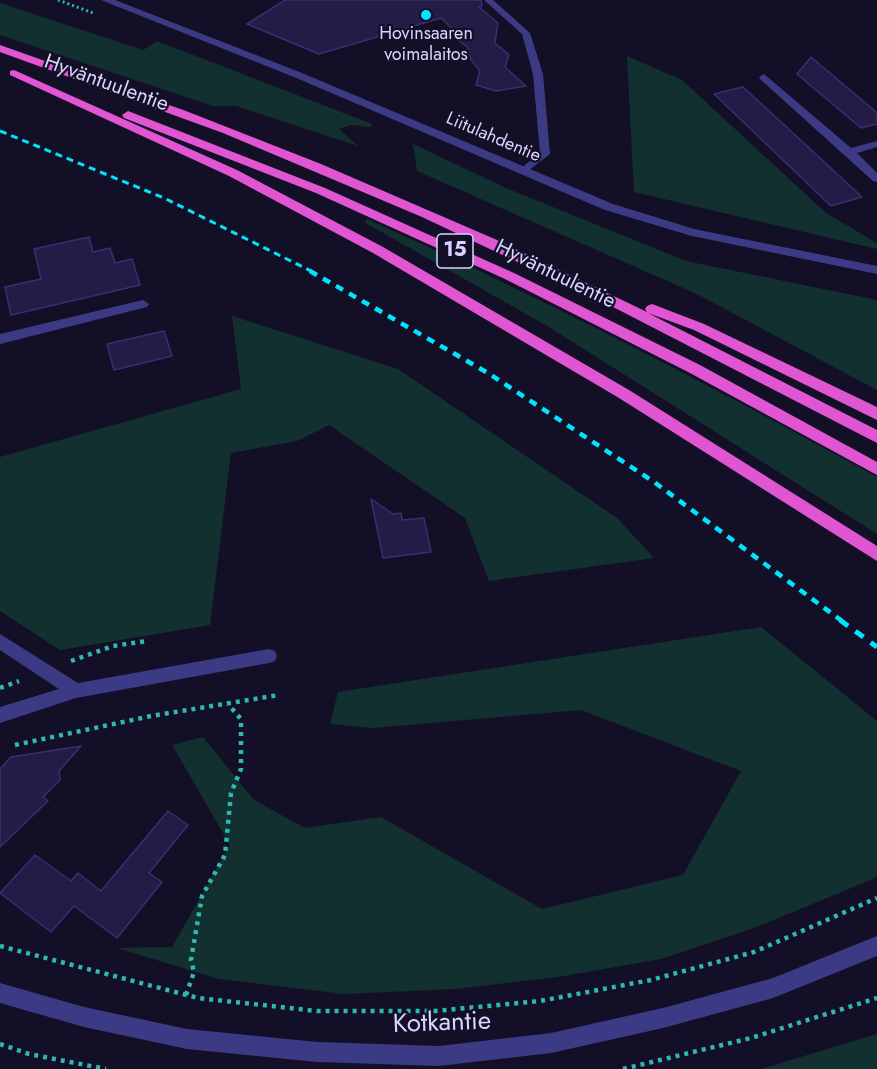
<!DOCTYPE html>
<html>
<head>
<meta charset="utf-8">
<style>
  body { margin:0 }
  canvas { display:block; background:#130f26 }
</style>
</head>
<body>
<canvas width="877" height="1069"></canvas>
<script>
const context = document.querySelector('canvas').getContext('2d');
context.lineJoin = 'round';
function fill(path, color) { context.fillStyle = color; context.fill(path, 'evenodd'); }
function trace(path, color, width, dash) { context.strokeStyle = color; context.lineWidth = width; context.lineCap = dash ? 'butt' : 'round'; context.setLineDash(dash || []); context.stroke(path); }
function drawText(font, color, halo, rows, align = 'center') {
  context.font = font + ' Jost,sans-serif'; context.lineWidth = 4.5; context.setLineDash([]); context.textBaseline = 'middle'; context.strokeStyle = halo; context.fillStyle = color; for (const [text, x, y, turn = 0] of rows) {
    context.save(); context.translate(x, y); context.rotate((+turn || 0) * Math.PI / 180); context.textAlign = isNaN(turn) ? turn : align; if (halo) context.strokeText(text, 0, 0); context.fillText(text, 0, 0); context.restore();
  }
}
const green = new Path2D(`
  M0 3 143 50 157 41 372 124 371 127 351 125 339 129 358 146 236 106H213L0 35Z
  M627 56 682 80 826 213 877 243V249L634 192Z
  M413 144 506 188 686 261 877 300V390L697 294 417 171Z
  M367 219C541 297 710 385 877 477V534L549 327 364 222Z
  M232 316 398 369 617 518 654 558 489 581 465 518 329 425 297 441 231 453 210 625 60 650 0 611V457L241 389Z
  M761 627 877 721V876L873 879 754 928 661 959 558 977 455 989 344 994 219 979 117 948 172 947 230 845 172 745 203 737 254 800 305 828 381 817 542 909 683 875 741 771 581 710 373 728 330 724 338 692Z
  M877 1034V1069H761Z`);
const building = new Path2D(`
  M285 0H481L482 6 479 7 498 23 495 43 509 55 505 67 526 86 496 91 476 85 480 71 471 60 467 47 458 40 457 33 441 18 319 54 247 24Z
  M811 57 877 113V124L861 128 797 74Z
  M743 87 780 121 862 197 831 206 714 94Z
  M89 237 93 252 110 248 115 263 132 259 140 285 11 315 5 287 41 279 34 249Z
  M164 331 172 356 114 370 107 344Z
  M371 499 393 514 401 513 402 520 424 518 431 552 383 558Z
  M81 746 59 771 60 780 43 797 48 801 0 847V769L11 757Z
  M168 811 188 825 149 873 162 882 117 938 74 906 51 932 0 893 35 855 71 881 78 873 101 891Z`);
const pathFar1 = new Path2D(`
  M58 0 93 13`);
const path = new Path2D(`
  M71 661 113 646 147 641
  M0 688 19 681
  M15 745 151 716 279 695
  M0 946 198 998 317 1011H435L540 1001 651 980 754 952 877 898
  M186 995 194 972 191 960 202 896 225 855 231 793 241 769V719L228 704
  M0 1044 29 1054 106 1069
  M623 1069 751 1038 877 998`);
const service = new Path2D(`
  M484 0H493L530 33 543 74 550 154 524 174 519 171 520 169 540 153 533 74 522 34Z`);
const minor = new Path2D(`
  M101 0H115L302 73 613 204 694 229 877 266V274L692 236 605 210 294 77Z
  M764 74 851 148 877 141V147L857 153 877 173V182L873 181 760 79 759 77Z
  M143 300 149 304 147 307 0 344V334Z
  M0 634 78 683 269 649 275 651 277 656 275 661 269 663 76 698 0 723V707L59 689 0 650Z`);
const tertiary = new Path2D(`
  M877 936V956L773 998 663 1028 551 1053 439 1066 317 1062 187 1049 84 1027 0 1003V983L84 1007 187 1029 317 1042 439 1046 551 1033 663 1008 773 978Z`);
const trunk = new Path2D(`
  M0 45 186 111 321 164 497 240 647 312 645 309 647 306 652 304 704 324 877 407V420L694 330 648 313 877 430V443L617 309 422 217 223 133 0 52Z
  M14 70 237 170 383 247 629 390 877 546V561L619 398 373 253 229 176 10 75V71Z
  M128 111 325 188 514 273 700 365 877 462V475L690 373 505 279 316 193 124 118 122 115Z`);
const railFar2 = new Path2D(`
  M0 131 164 198 313 272`);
const railFar1 = new Path2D(`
  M310 271 488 373 654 482 842 621`);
const rail = new Path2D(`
  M840 620 877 647`);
const markers = [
  [426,15,6,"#00e5ff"]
];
const farPoinames = [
  ["Hovinsaaren",426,35],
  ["voimalaitos",426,56]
];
const farStreetnames = [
  ["Liitulahdentie",493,138,23]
];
const shields = [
  [455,251,36]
];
const shieldNames = [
  ["15",455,251]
];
const streetNames = [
  ["Hyväntuulentie",106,84,20],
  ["Hyväntuulentie",555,275,26]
];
const nearStreetnames = [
  ["Kotkantie",442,1024,-2]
];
fill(green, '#12302f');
fill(building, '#241b47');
trace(building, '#3b2d73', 1.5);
trace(pathFar1, '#2fb8b0', 3, [2, 3]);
trace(path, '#2fb8b0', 4.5, [4, 5]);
fill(service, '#3d3a85');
fill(minor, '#3d3a85');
fill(tertiary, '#3d3a85');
fill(trunk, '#e055d1');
trace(railFar2, '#00e5ff', 3, [7, 5]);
trace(railFar1, '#00e5ff', 4.5, [8, 7]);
trace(rail, '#00e5ff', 5, [10, 9]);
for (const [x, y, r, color] of markers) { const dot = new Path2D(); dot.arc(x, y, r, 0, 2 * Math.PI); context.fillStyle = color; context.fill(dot); trace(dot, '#130f26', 2); }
drawText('18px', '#d9d4ff', '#130f26', farPoinames);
drawText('18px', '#d9d4ff', '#130f26', farStreetnames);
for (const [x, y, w] of shields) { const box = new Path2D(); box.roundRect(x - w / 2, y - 17, w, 34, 4.5); context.fillStyle = '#130f26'; context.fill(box); trace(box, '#d9d4ff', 1.5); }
drawText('bold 20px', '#d9d4ff', null, shieldNames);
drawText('21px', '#d9d4ff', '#130f26', streetNames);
drawText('26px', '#d9d4ff', '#130f26', nearStreetnames);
</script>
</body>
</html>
